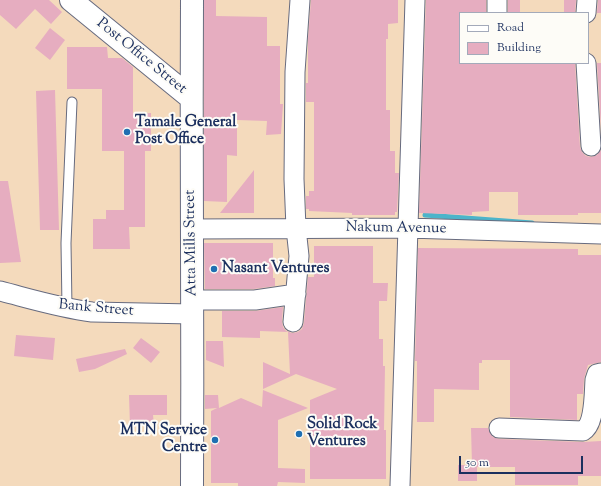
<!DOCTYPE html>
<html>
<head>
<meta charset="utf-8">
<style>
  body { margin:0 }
  #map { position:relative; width:601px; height:486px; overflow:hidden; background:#f4dabc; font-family:"Sorts Mill Goudy",serif }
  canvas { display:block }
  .legend { position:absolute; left:459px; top:12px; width:130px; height:52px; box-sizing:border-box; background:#fdfcf7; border:1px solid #a3aaba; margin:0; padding:5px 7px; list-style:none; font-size:12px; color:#1b2f5e }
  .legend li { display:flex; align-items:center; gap:8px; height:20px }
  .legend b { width:20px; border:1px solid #a3aaba }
  .scale { position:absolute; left:459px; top:456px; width:124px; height:18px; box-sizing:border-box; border:2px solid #1b2f5e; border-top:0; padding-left:5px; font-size:12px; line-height:14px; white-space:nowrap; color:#1b2f5e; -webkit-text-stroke:3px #fdfcf7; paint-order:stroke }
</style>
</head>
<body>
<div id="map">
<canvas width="601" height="486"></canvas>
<ul class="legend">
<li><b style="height:5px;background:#fff"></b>Road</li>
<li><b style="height:11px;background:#e6adc0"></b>Building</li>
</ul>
<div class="scale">50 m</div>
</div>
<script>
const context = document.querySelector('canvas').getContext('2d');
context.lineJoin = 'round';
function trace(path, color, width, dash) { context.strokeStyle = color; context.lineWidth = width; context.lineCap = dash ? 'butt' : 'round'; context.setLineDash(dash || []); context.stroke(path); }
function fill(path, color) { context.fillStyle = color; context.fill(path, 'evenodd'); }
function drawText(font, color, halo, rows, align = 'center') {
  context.font = font + ' "Sorts Mill Goudy",serif'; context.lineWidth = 4; context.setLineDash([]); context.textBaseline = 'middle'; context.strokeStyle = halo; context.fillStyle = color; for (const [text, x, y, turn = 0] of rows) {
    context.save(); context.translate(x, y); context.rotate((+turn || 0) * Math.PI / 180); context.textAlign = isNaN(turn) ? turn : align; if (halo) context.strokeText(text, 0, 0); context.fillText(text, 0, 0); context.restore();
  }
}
const stream = new Path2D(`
  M425 215 532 223`);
const building = new Path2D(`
  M0 0H49L62 12 51 24 35 9 16 29 0 15Z
  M204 0H216V16L267 17V46H280V104H283L281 134 266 135 267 121 237 120V156L227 155V202L204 201Z
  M311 0H398V23L388 24V39H386V110H390V151H395V173H399L397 212H395V215H352V213L309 211V209H306V196H309V191H314V102H306V83H308V39Z
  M426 0H486V13H460V63H575L580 147 582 152 586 156 591 157 597 155 601 150V213H578V215H518V192H489V211L472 212V215L419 213Z
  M508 0H520V13H508Z
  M564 0H576L575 13H564Z
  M598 0H601V13H597Z
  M50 28 65 40 50 60 35 48Z
  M67 47H107L108 58H122L133 67V114L151 113V151H145V227H129L130 249H93V219H106V210H124V151H102V89H67Z
  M597 63H601V129Z
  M55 90 59 230H40L36 91Z
  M254 170V213H220Z
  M0 181H8L21 262 0 263Z
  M204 243H273V278H275V286L254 289H205Z
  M314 246H373V283H388L387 301H379V339H383V366H385L384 430H386V479H310V400L337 389 296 374 263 389V362L290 374 288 332 260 331V338L222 337V311H255L283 307 282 321 283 327 286 331 292 333 298 332 302 329 304 323 308 277H314Z
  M418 248 578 249V255H601V362L588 365 584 379 583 394H577V420L510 417V360H482V363H479V390L434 389V422H417V361H415Z
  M16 335 55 338 53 360 14 356Z
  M141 338 160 352 151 363 133 348Z
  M206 341H223L224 367 206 360Z
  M125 349 127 354 95 369 79 372 76 359Z
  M263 390 308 408 278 420V468L305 469V483L278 482 277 486H238V483H211V411L217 408 205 409V395H218L219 408 241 398 262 407Z
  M129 395H167V415H153L154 425 130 426Z
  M471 428H488L490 433 493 437 499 439 583 442 601 441V476H578V485H515V467H477V481H458V465H472Z`);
const service = new Path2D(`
  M67 308 66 243 72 102`);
const minor = new Path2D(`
  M497 0V13
  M586 13 587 0
  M586 63 591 146
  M192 229 408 228 601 234
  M0 291C31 299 60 308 92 312L193 314
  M193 300H255L296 294
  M293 322 299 256 296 228 294 179 295 72 300 0
  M499 428 583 431C595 424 594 393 595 380L597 374 601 373
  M400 486 415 0`);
const tertiary = new Path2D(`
  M71 0 191 98
  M192 486C193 324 191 162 192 0`);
const markers = [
  [127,132,4,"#1f6fb2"],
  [214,269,4,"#1f6fb2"],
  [299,434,4,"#1f6fb2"],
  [215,440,4,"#1f6fb2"]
];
const streetNames = [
  ["Post Office Street",141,57,39],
  ["Nakum Avenue",396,229,1],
  ["Atta Mills Street",192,243,-91],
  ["Bank Street",96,309,5]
];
const poiNames = [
  ["Tamale General",135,123],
  ["Post Office",135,140],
  ["Nasant Ventures",222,269],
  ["Solid Rock",307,425],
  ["Ventures",307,442],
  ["MTN Service",207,431,"right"],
  ["Centre",207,448,"right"]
];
trace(stream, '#4cb4ca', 5);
fill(building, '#e6adc0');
trace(service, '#676b7f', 11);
trace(minor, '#676b7f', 21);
trace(tertiary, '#676b7f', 24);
trace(service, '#fff', 9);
trace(minor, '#fff', 19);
trace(tertiary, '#fff', 22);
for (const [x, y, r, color] of markers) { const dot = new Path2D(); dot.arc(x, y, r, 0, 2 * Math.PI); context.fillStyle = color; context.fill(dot); trace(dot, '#fdfcf7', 1.5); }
drawText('15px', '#1b2f5e', '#fdfcf7', streetNames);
drawText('bold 15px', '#1b2f5e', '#fdfcf7', poiNames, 'left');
</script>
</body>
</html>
